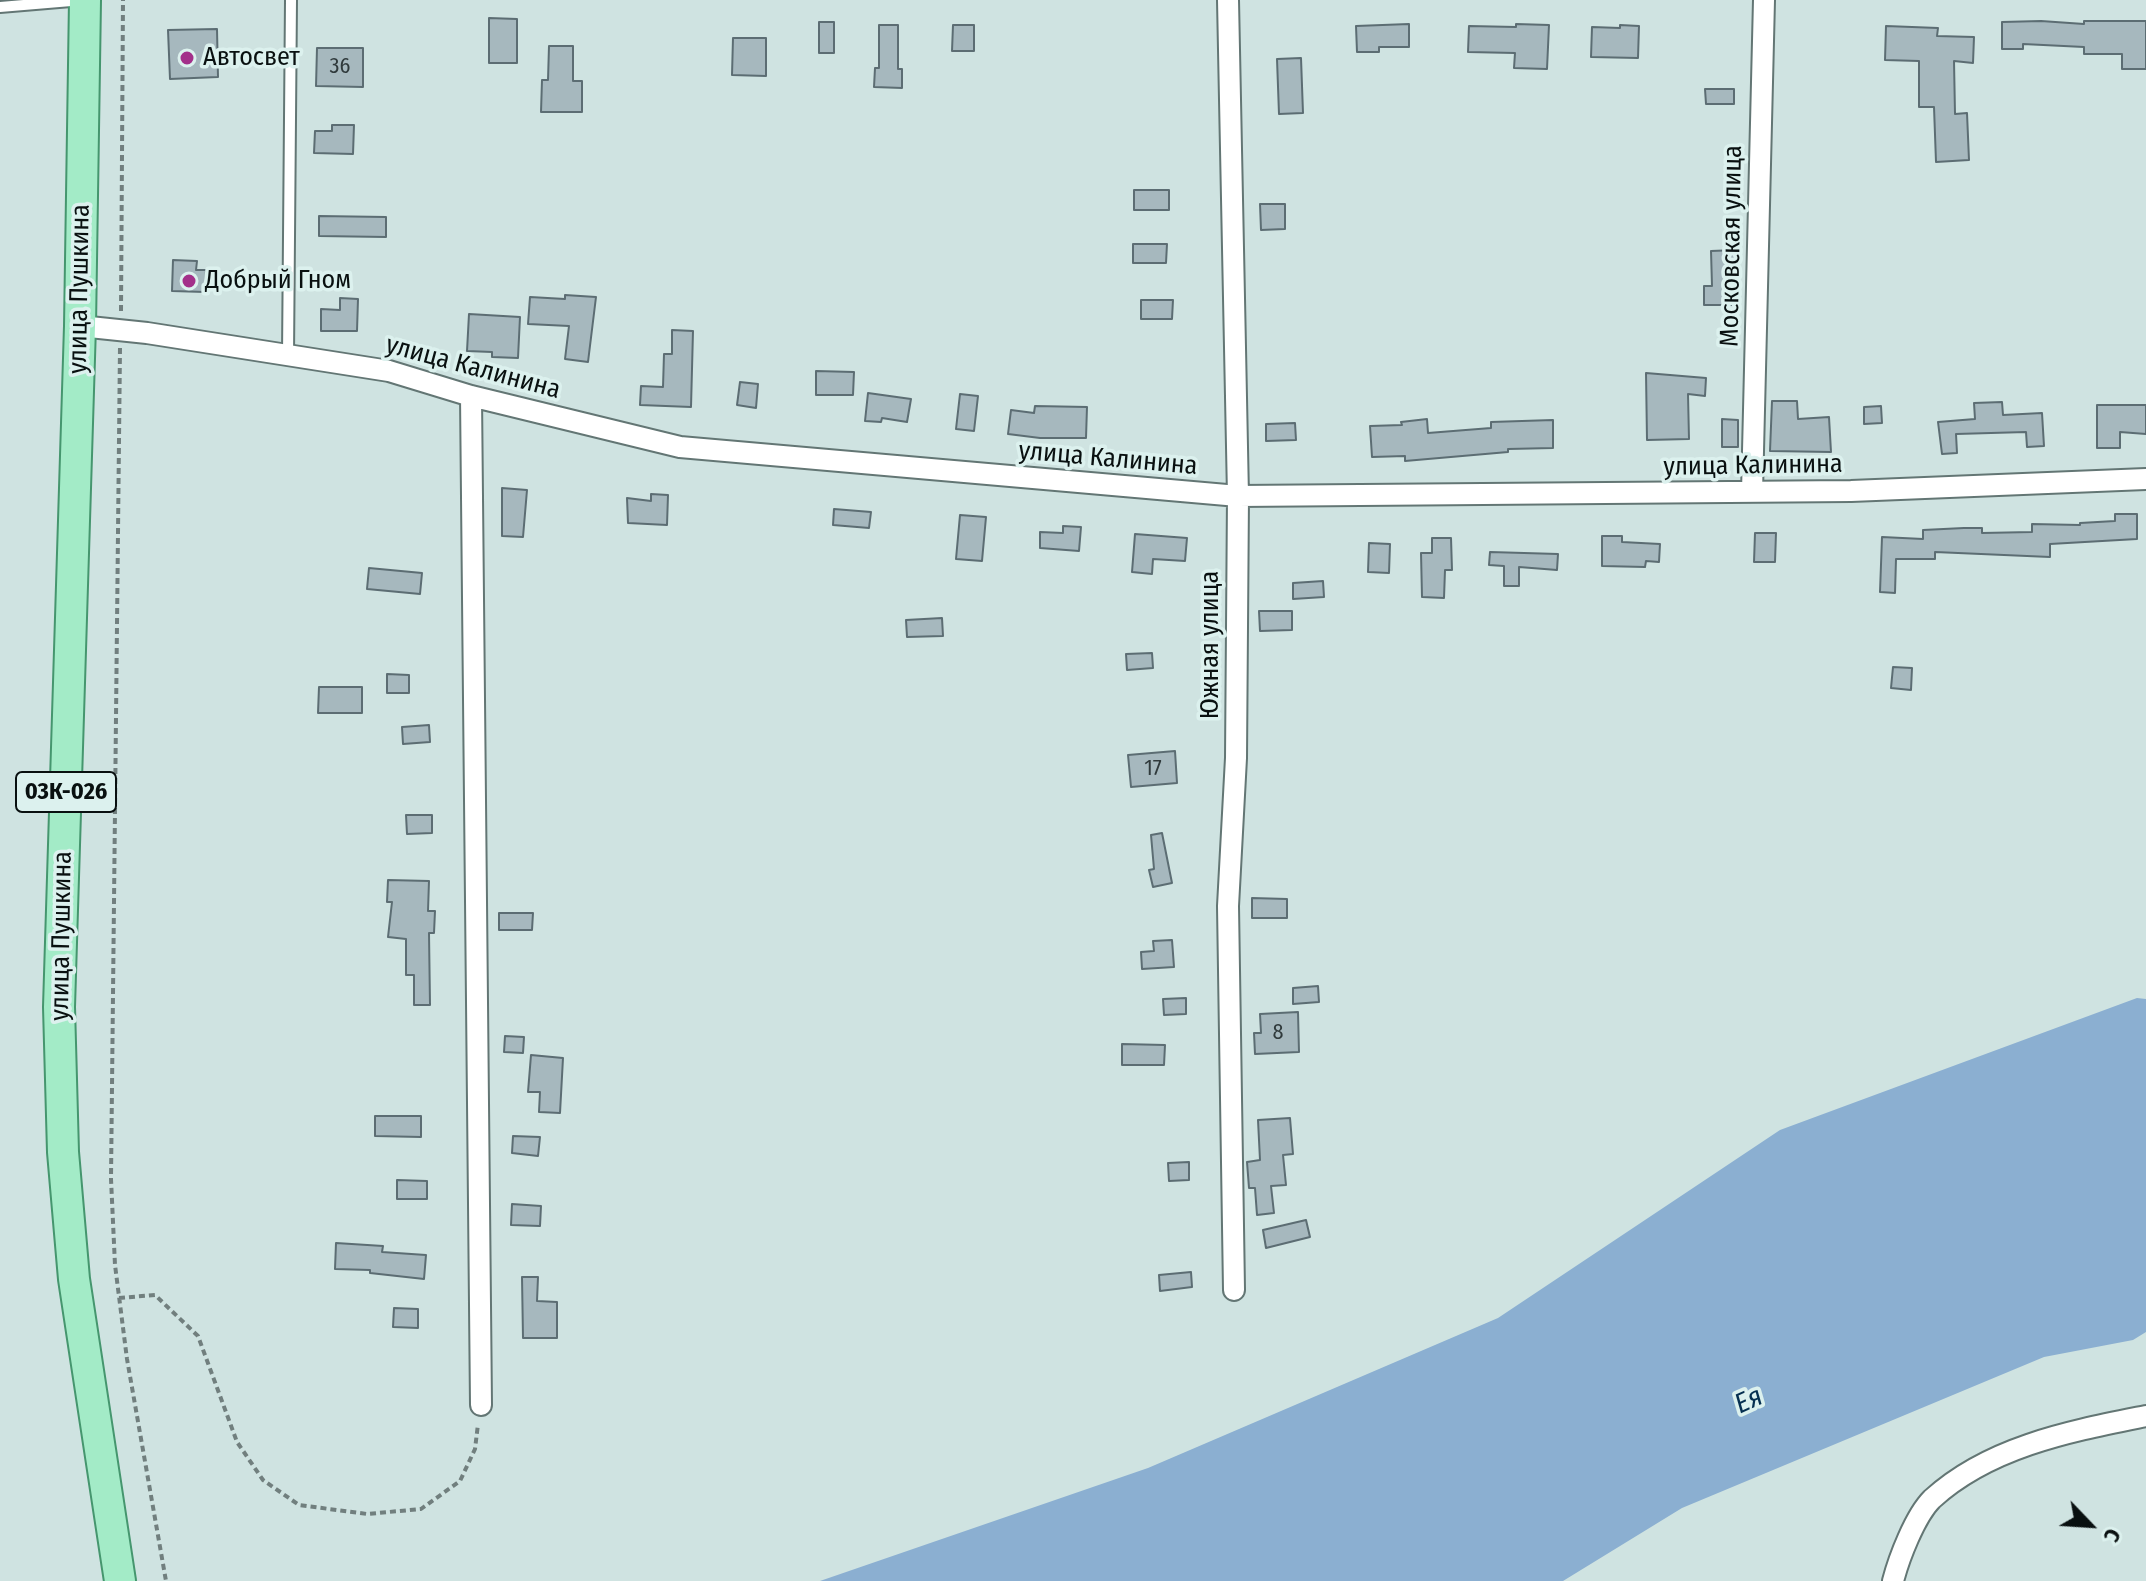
<!DOCTYPE html>
<html>
<head>
<meta charset="utf-8">
<style>
  body { margin:0 }
  #map { position:relative; width:2146px; height:1581px; overflow:hidden; background:#cfe3e1; font-family:"Fira Sans Condensed",sans-serif }
  canvas { display:block }
  .north { position:absolute; left:2050px; top:1485px; width:80px; height:80px; -webkit-text-stroke:6px #dcf1ee; paint-order:stroke; rotate:115deg; font-size:22px; font-weight:700; line-height:32px; text-align:center; color:#091010 }
  .north::after { content:''; display:block; margin:auto; width:28px; height:36px; background:#091010; clip-path:polygon(50% 0,100% 100%,50% 72%,0 100%) }
</style>
</head>
<body>
<div id="map">
<canvas width="2146" height="1581"></canvas>
<div class="north">С</div>
</div>
<script>
const context = document.querySelector('canvas').getContext('2d');
context.lineJoin = 'round';
function fill(path, color) { context.fillStyle = color; context.fill(path, 'evenodd'); }
function trace(path, color, width, dash) { context.strokeStyle = color; context.lineWidth = width; context.lineCap = dash ? 'butt' : 'round'; context.setLineDash(dash || []); context.stroke(path); }
function drawText(font, color, halo, rows, align = 'center') {
  context.font = font + ' "Fira Sans Condensed",sans-serif'; context.lineWidth = 7; context.setLineDash([]); context.textBaseline = 'middle'; context.strokeStyle = halo; context.fillStyle = color; for (const [text, x, y, turn = 0] of rows) {
    context.save(); context.translate(x, y); context.rotate((+turn || 0) * Math.PI / 180); context.textAlign = isNaN(turn) ? turn : align; if (halo) context.strokeText(text, 0, 0); context.fillText(text, 0, 0); context.restore();
  }
}
const water = new Path2D(`
  M2137 998 2146 999V1332L2133 1340 2044 1357 1682 1508 1563 1581H820L1148 1468 1498 1318 1780 1130Z`);
const building = new Path2D(`
  M489 18 517 19V63H489Z
  M2041 21 2084 24V21H2146V69H2122V54H2084V47L2023 44V49H2002V22Z
  M819 22H834V53H819Z
  M1409 24V47H1379V52H1357L1356 26Z
  M1516 24 1549 25 1547 69 1514 68 1515 53 1468 52 1469 26 1516 27Z
  M879 25H898V69H902V88L874 87 875 68H879Z
  M953 25H974V51H952Z
  M1620 25 1639 26 1638 58 1591 57 1592 27 1620 28Z
  M1886 26 1938 28 1937 36 1974 37 1973 63 1954 61 1955 114 1967 113 1969 160 1936 162 1934 107H1919V61L1885 60Z
  M217 29 218 77 170 79 168 30Z
  M733 38H766V76L732 75Z
  M549 46H573V81H582V112H541L542 80H548Z
  M317 48H363V87L316 86Z
  M1301 58 1303 113 1279 114 1277 59Z
  M1705 89H1734V104H1706Z
  M332 125H354L353 154 314 153 315 131H332Z
  M1134 190H1169V210H1134Z
  M1260 204H1285V229L1261 230Z
  M319 216 386 217V237L319 236Z
  M1133 244H1167L1166 263H1133Z
  M1737 250V267H1732L1733 305H1704V286H1712L1711 251Z
  M173 260 197 261 196 270H206L205 292 172 291Z
  M565 295 596 297 588 362 565 359 569 326 528 324 530 297 565 299Z
  M340 298 358 299 357 331H321V309L340 310Z
  M1141 300H1173L1172 319H1141Z
  M469 314 520 317 518 358 492 357V352L467 351Z
  M672 330 693 331 691 407 640 405 641 386 663 387 664 354H672Z
  M816 371 854 372 853 395H816Z
  M1646 373 1706 378 1705 396 1688 394 1689 439 1647 440Z
  M740 382 758 384 756 408 737 405Z
  M868 393 911 399 907 422 882 418 881 422 865 421Z
  M960 394 978 396 974 431 956 429Z
  M1772 401H1797L1798 419 1829 417 1831 452 1770 451Z
  M2002 402 2003 415 2042 413 2044 446 2027 447 2026 432 1956 434 1957 453 1942 454 1938 422 1975 419 1974 403Z
  M2097 405H2146V434L2120 432V448H2097Z
  M1035 406 1087 407 1086 438H1040L1008 434 1011 410 1034 413Z
  M1881 406 1882 423 1864 424V407Z
  M1427 419 1428 433 1491 428V422L1553 420V448L1508 449V452L1405 461V456L1372 457 1370 426 1402 425 1401 422Z
  M1722 419 1738 420V447H1722Z
  M1295 423 1296 440 1266 441V424Z
  M502 488 527 490 523 537 502 536Z
  M651 494 668 495 667 525 628 523 627 498 651 501Z
  M834 509 871 512 869 528 833 525Z
  M2115 514H2137V539L2050 544V557L1935 552V559H1896L1895 593 1880 592 1882 537 1923 539V530L1964 528H1982V533L2032 532V524L2080 525V523L2115 521Z
  M960 515 986 517 982 561 956 559Z
  M1063 526 1081 527 1079 551 1040 548V532L1063 533Z
  M1755 533H1776L1775 562H1754Z
  M1135 534 1187 538 1185 561 1153 559 1152 574 1132 572Z
  M1602 536H1622V542L1660 544 1659 562 1646 561 1645 567 1602 566Z
  M1432 538H1451L1452 570H1445L1444 598 1422 597 1421 553H1432Z
  M1369 543 1390 544 1389 573 1368 572Z
  M1490 552 1558 554 1557 570 1519 567V586H1504V566L1489 565Z
  M369 568 422 573 420 594 367 589Z
  M1323 581 1324 597 1293 599V583Z
  M1259 611H1292V630L1260 631Z
  M942 618 943 636 907 637 906 620Z
  M1152 653 1153 668 1127 670 1126 654Z
  M1893 667 1912 668 1911 690 1891 688Z
  M387 674 409 675V693H387Z
  M319 687H362V713H318Z
  M429 725 430 742 403 744 402 727Z
  M1175 751 1177 783 1131 787 1128 755Z
  M406 815H432V833L407 834Z
  M1162 833 1172 883 1153 887 1149 870 1154 869 1151 835Z
  M388 880 429 881 428 911H435L434 933H429L430 1005H414V975H406V939L388 937 392 902H387Z
  M1252 898 1287 899V918H1252Z
  M499 913H533L532 930H499Z
  M1172 940 1174 967 1142 969 1141 952 1154 951 1153 941Z
  M1318 986 1319 1002 1293 1004V988Z
  M1186 998V1014L1164 1015 1163 999Z
  M1298 1012 1299 1052 1255 1054 1254 1033H1261L1260 1014Z
  M505 1036 524 1037 523 1053 504 1052Z
  M1122 1044 1165 1045 1164 1065H1122Z
  M531 1055 563 1058 560 1113 539 1112 540 1092H528Z
  M375 1116H421V1137L375 1136Z
  M1290 1118 1293 1154 1283 1155 1286 1185 1271 1186 1274 1213 1257 1215 1255 1188H1249L1247 1162 1260 1160 1258 1120Z
  M513 1136 540 1137 538 1156 512 1153Z
  M1189 1162V1180L1169 1181 1168 1163Z
  M397 1180 427 1181V1199H397Z
  M512 1204 541 1206 540 1226 511 1225Z
  M1306 1220 1310 1237 1266 1248 1263 1230Z
  M336 1243 383 1246 382 1252 426 1255 424 1279 370 1273V1270L335 1269Z
  M1191 1272 1192 1287 1160 1291 1159 1275Z
  M522 1277H538L537 1301 557 1302V1338H523Z
  M394 1308 418 1309V1328L393 1327Z`);
const path = new Path2D(`
  M121 311 123 0
  M120 348 111 1179 115 1265 127 1359 166 1581
  M119 1298 155 1295 198 1336 237 1442 263 1480 299 1505 367 1514 421 1509 460 1481 475 1449 478 1424`);
const service = new Path2D(`
  M0 7 83 0
  M288 355 291 0`);
const minor = new Path2D(`
  M1228 0 1238 496 1236 758 1228 906 1234 1290
  M80 326 147 333 389 371 471 396 680 447 1238 496 1851 491 2146 479
  M471 396 481 1405
  M1752 492 1764 0
  M1893 1581C1899 1558 1915 1516 1932 1499 1990 1446 2072 1431 2146 1416`);
const primary = new Path2D(`
  M85 0 80 326 59 1007 63 1152 74 1279 120 1581`);
const markers = [
  [187,58,8,"#a3308a"],
  [189,281,8,"#a3308a"]
];
const numberNames = [
  ["36",340,67],
  ["17",1153,769],
  ["8",1278,1033]
];
const shields = [
  [66,792,100]
];
const shieldNames = [
  ["03К-026",66,792]
];
const poiNames = [
  ["Автосвет",203,58],
  ["Добрый Гном",205,281]
];
const streetNames = [
  ["Московская улица",1732,246,-89],
  ["улица Пушкина",80,289,-89],
  ["улица Калинина",473,368,15],
  ["улица Калинина",1108,459,5],
  ["улица Калинина",1753,466,-1],
  ["Южная улица",1211,645,-90],
  ["улица Пушкина",62,936,-89]
];
const waterNames = [
  ["Ея",1749,1401,-24]
];
fill(water, '#8bafd1');
fill(building, '#a6b8be');
trace(building, '#5c6d73', 2);
trace(service, '#637674', 14);
trace(minor, '#637674', 24);
trace(primary, '#45966e', 34);
trace(path, '#717f7e', 4, [6, 4]);
trace(service, '#fff', 10);
trace(minor, '#fff', 20);
trace(primary, '#a3ebc7', 30);
for (const [x, y, r, color] of markers) { const dot = new Path2D(); dot.arc(x, y, r, 0, 2 * Math.PI); context.fillStyle = color; context.fill(dot); trace(dot, '#dcf1ee', 3); }
drawText('22px', '#303a3c', null, numberNames);
for (const [x, y, w] of shields) { const box = new Path2D(); box.roundRect(x - w / 2, y - 20, w, 40, 6); context.fillStyle = '#dcf1ee'; context.fill(box); trace(box, '#091010', 2); }
drawText('bold 24px', '#091010', null, shieldNames);
drawText('26px', '#091010', '#dcf1ee', poiNames, 'left');
drawText('26px', '#091010', '#dcf1ee', streetNames);
drawText('italic 28px', '#052f50', '#dcf1ee', waterNames);
</script>
</body>
</html>
